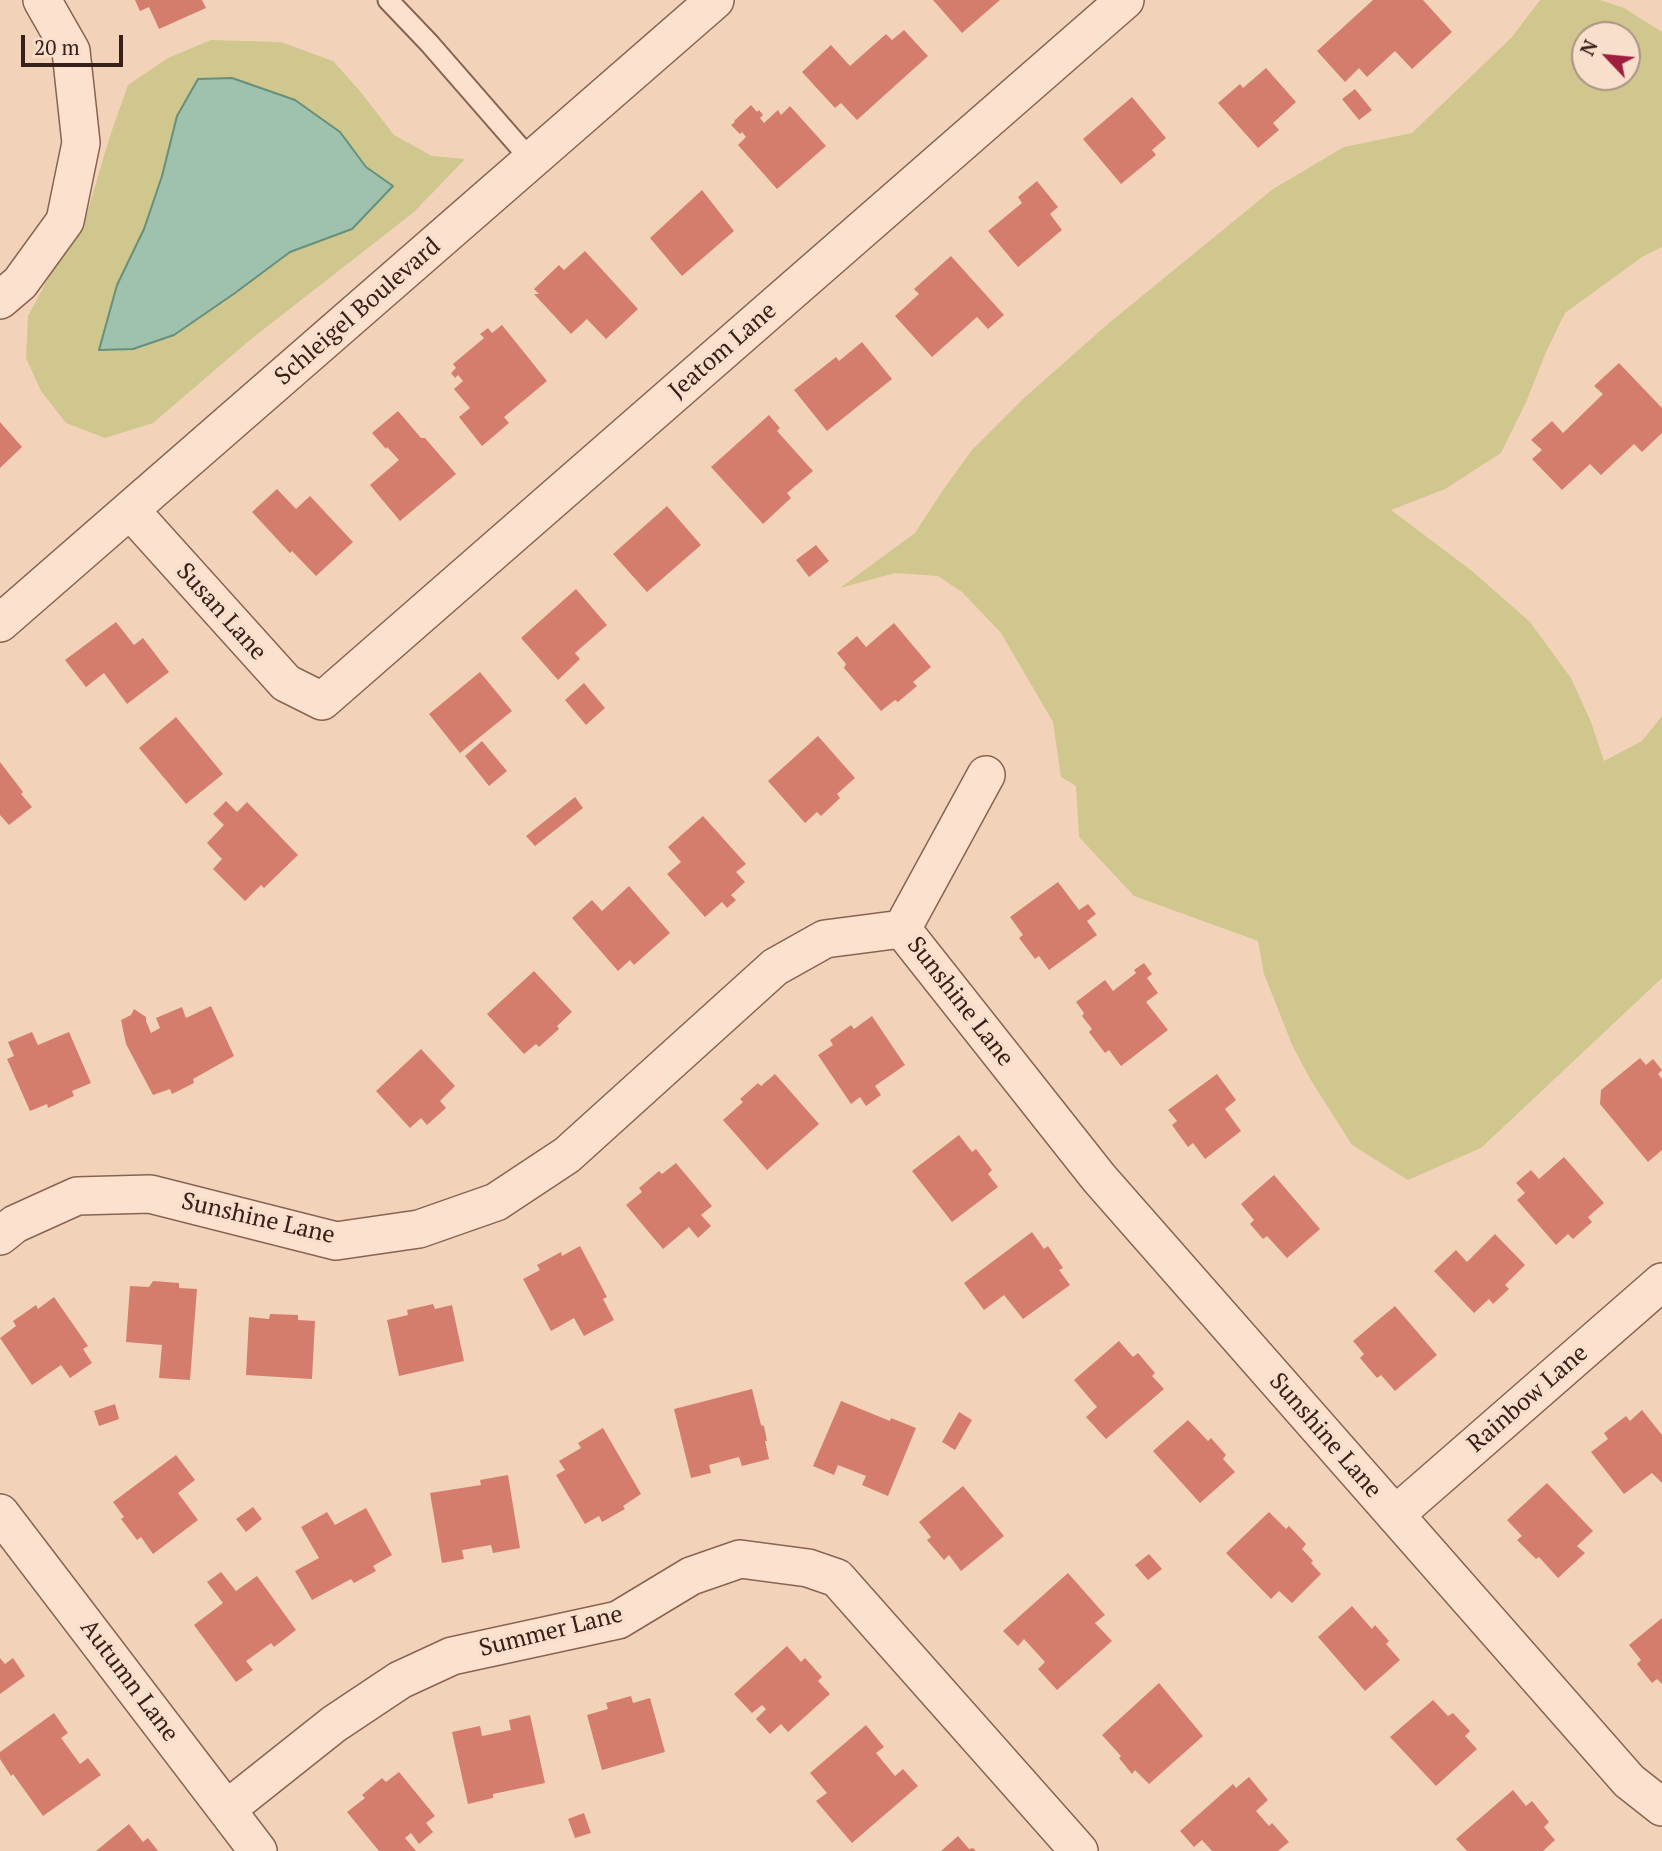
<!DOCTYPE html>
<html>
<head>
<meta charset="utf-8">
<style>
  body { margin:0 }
  #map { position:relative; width:1662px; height:1851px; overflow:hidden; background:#f2d3ba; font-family:"PT Serif",serif }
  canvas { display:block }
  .north { position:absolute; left:1571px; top:21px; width:70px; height:70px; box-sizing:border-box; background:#f8dfcb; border:2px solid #ab9384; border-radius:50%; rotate:296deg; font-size:19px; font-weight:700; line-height:28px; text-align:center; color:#37201a }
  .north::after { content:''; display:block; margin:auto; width:24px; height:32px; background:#9e1e40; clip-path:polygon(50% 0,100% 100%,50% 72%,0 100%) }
  .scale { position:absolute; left:21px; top:35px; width:102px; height:32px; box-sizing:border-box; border:4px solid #37201a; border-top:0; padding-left:9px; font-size:21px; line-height:24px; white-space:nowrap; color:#37201a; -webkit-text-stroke:5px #f8dfcb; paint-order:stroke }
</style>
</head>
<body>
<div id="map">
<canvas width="1662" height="1851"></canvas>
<div class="north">N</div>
<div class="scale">20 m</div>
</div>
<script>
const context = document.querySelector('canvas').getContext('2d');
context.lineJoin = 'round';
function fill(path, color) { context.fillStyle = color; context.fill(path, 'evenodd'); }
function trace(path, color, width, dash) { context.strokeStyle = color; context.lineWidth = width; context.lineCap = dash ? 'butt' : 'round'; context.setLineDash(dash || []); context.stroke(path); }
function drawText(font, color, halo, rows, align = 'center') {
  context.font = font + ' "PT Serif",serif'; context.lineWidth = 7; context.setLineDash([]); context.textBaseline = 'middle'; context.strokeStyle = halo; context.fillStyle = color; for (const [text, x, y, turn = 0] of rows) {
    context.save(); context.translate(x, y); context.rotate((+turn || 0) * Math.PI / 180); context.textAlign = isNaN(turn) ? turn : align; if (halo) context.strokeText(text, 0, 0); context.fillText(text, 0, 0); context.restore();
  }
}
const green = new Path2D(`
  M1540 0H1600L1624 8 1662 32V247L1642 257 1565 313 1546 352 1527 400 1501 453 1445 489 1391 510 1472 571 1530 622 1571 678 1591 722 1604 761 1642 741 1662 716V978L1481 1148 1408 1180 1352 1145 1312 1082 1293 1047 1264 974 1258 941 1134 896 1079 837 1076 786 1061 777 1053 722 1001 633 962 592 938 576 895 573 840 588 915 533 943 490 972 450 1024 398 1109 323 1273 189 1344 147 1412 133 1512 37ZM1627 35V77H1585V35Z
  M211 40 281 42 333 61 360 91 394 135 432 156 465 159 414 212 250 340 153 423 105 438 66 423 41 391 26 358 28 316 54 267 87 213 110 136 128 85 168 58Z`);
const water = new Path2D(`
  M232 78 295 100 340 132 366 167 393 186 352 229 290 252 235 293 174 335 133 349 99 350 117 285 144 229 162 176 177 116 198 79Z`);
const building = new Path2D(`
  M135 0H202L206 8 159 29 149 7 140 11Z
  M933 0H1000L962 33Z
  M1373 0H1423L1452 32 1412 69 1395 51 1367 77 1359 68 1345 82 1317 51Z
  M904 30 928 56 857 120 841 103 835 108 802 72 831 45 850 66 886 34 892 40Z
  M1266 68 1296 102 1273 123 1279 130 1258 148 1218 103 1240 84 1243 88Z
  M1355 89 1372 110 1359 120 1342 99Z
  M1132 97 1166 138 1152 150 1156 155 1121 184 1083 139Z
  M751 105 757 112 759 110 763 115 760 118 764 123 778 110 781 115 790 106 826 146 777 189 738 145 746 137 742 132 740 134 731 125 735 122 734 121Z
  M1037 181 1058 207 1050 214 1062 230 1018 267 988 231 1022 203 1018 197Z
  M702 190 734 231 682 276 650 238Z
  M585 251 638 309 606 339 587 319 571 334 534 294H539L534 289 559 265 564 270Z
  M951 256 1004 315 988 329 977 317 932 357 895 316 919 294 914 289Z
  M502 325 547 381 504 417 509 423 482 446 459 417 470 408 454 389 463 381 458 375 455 378 451 373 456 368 453 364 484 338 480 334 488 328 492 333Z
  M862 342 892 379 827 431 794 390 836 357 839 361Z
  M1619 363 1662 408V433L1642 452 1634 444 1601 475 1590 464 1562 490 1532 459 1542 450 1531 440 1552 421 1563 433 1603 394 1594 386Z
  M398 411 421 438H425L456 474 400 521 370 485 399 460 387 447 386 449 372 433Z
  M769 415 780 428 777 431 813 471 787 493 791 498 763 524 711 467Z
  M0 422 22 447 0 468Z
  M277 489 296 509 310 496 353 542 316 576 292 551 290 553 252 512Z
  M667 506 701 545 647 592 613 554Z
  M816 545 829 561 809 577 796 560Z
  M576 589 607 625 575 653 580 659 558 680 521 638Z
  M116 622 134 645 143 638 169 672 127 704 104 673 86 687 65 660Z
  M894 623 931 667 913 682 917 686 898 702 895 700 881 711 844 668 846 664 837 653 857 636 866 647Z
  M480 672 512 711 460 753 429 714Z
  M584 683 605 708 586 725 565 700Z
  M176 717 223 774 186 804 139 748Z
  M818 736 855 778 837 794 840 798 821 816 817 812 805 823 768 781Z
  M482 741 507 771 489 786 465 756Z
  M0 762 23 792 21 794 32 807 9 825 0 815Z
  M575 797 583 808 535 846 526 836Z
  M226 801 237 812 247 802 298 855 264 888 261 885 245 901 213 869 222 859 207 843 224 825 213 814Z
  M703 816 746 864 736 872 745 882 731 895 736 900 727 908 722 902 705 917 667 874 681 862 668 847Z
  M1058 882 1079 910 1088 904 1096 914 1087 921 1097 935 1049 970 1039 956 1035 959 1019 938 1023 935 1010 917Z
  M629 886 670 933 634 965 630 960 618 971 572 918 592 900 602 911Z
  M1144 963 1152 974 1147 978 1158 993 1146 1002 1168 1030 1121 1066 1109 1050 1105 1053 1089 1032 1092 1029 1082 1016 1084 1013 1076 1002 1105 980 1113 991 1136 973 1134 970Z
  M534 971 572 1012 557 1026 559 1029 539 1047 536 1044 524 1054 487 1014Z
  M211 1006 234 1056 193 1079 194 1083 172 1094 170 1089 153 1095 126 1044 121 1020 131 1015 134 1009 146 1017V1021L151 1033 160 1028 156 1018 182 1007 186 1018Z
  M872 1016 905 1065 875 1086 881 1095 866 1106 860 1097 851 1104 818 1055 833 1045 830 1040 851 1025 854 1029Z
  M32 1032 38 1045 69 1032 91 1083 72 1091 74 1096 48 1108 47 1104 30 1111 7 1059 14 1056 8 1042Z
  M421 1049 455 1086 440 1101 446 1108 427 1125 421 1118 410 1128 376 1091Z
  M1640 1058 1646 1065 1653 1059 1662 1070 1658 1074 1662 1079V1150L1648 1162 1600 1104 1601 1090Z
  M775 1074 819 1124 767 1170 723 1120 743 1102 740 1099 758 1083 761 1086Z
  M1217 1074 1236 1100 1225 1109 1241 1131 1205 1159 1193 1143 1188 1147 1172 1125 1177 1121 1168 1110Z
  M959 1135 972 1152 976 1149 992 1170 988 1174 998 1187 952 1222 912 1171Z
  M1564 1157 1604 1203 1588 1217 1592 1222 1573 1239 1568 1234 1556 1245 1517 1200 1525 1193 1516 1183 1531 1170 1539 1179Z
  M676 1163 712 1206 701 1215 711 1226 698 1238 689 1227 663 1249 626 1205 642 1192 639 1188 659 1171 662 1174Z
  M1274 1175 1320 1229 1287 1258 1267 1236 1263 1239 1250 1224 1254 1220 1241 1204Z
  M1032 1232 1044 1249 1048 1246 1063 1268 1059 1270 1070 1285 1023 1319 1004 1295 984 1310 964 1283Z
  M1495 1234 1525 1265 1505 1285 1509 1289 1493 1304 1489 1299 1474 1313 1434 1271 1456 1250 1467 1262Z
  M580 1246 607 1297 603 1299 614 1320 584 1336 574 1318 551 1331 523 1279 540 1270 537 1265 561 1252 562 1256Z
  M153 1281 179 1283V1288L197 1289 190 1380 159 1378 162 1345 126 1342 130 1286 149 1287Z
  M54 1297 88 1346 83 1349 92 1363 70 1378 61 1365 32 1385 0 1338 16 1326 13 1321 36 1305 38 1309Z
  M433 1304 435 1309 452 1305 464 1361 399 1376 387 1320 408 1315 407 1310Z
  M1395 1306 1437 1355 1395 1391 1381 1375 1377 1378 1360 1358 1364 1354 1353 1341Z
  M270 1314 298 1315V1320L315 1321 312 1379 246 1375 249 1317 269 1319Z
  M1119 1341 1133 1357 1138 1353 1155 1373 1152 1376 1164 1389 1106 1439 1086 1417 1097 1407 1074 1380Z
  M752 1389 761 1425 764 1426 767 1441H765L769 1459 742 1466 739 1457 709 1465 711 1473 691 1478 674 1409Z
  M841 1401 890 1421 891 1418 916 1428 888 1496 862 1485 866 1476 838 1465 834 1475 813 1466Z
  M115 1404 119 1419 99 1426 94 1411Z
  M1642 1410 1662 1435V1483L1652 1473 1624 1494 1591 1452 1608 1439 1604 1433 1626 1416 1630 1421Z
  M959 1412 972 1420 955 1450 942 1442Z
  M1188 1420 1208 1441 1211 1438 1226 1455 1223 1459 1235 1472 1200 1503 1153 1451Z
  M603 1428 641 1494 623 1506 625 1509 602 1522 599 1516 585 1524 556 1475 565 1470 559 1461 581 1448 578 1443Z
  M176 1455 195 1480 178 1493 198 1520 153 1554 141 1537 137 1540 121 1519 124 1517 113 1502Z
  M508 1475 520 1548 493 1553 491 1545 462 1550 464 1559 442 1563 430 1493 481 1485 480 1480Z
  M1547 1483 1593 1531 1577 1546 1585 1553 1558 1578 1539 1557 1536 1559 1517 1540 1522 1536 1507 1520Z
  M963 1486 1004 1536 961 1571 949 1555 944 1560 927 1540 931 1537 919 1522Z
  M253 1507 262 1519 246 1532 236 1519Z
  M366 1508 392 1555 373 1566 376 1571 354 1583 351 1579 312 1600 295 1571 319 1558 301 1527 327 1512 335 1525Z
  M1269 1512 1286 1529 1289 1526 1306 1544 1302 1549 1313 1561 1311 1563 1321 1574 1292 1603 1279 1591 1271 1599 1226 1553Z
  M1149 1554 1162 1569 1148 1580 1135 1565Z
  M221 1572 236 1591 257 1576 296 1630 274 1647 271 1643 246 1661 253 1670 236 1682 194 1625 223 1603 207 1582Z
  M1068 1573 1105 1615 1095 1623 1112 1641 1057 1690 1038 1669 1045 1662 1024 1639 1018 1646 1003 1631Z
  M1352 1606 1372 1629 1375 1625 1389 1641 1386 1644 1400 1660 1365 1691 1318 1637Z
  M1662 1618V1684L1657 1679 1652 1683 1637 1664 1641 1660 1629 1645Z
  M787 1646 801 1662 805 1658 822 1677 818 1681 830 1694 788 1732 781 1724 770 1734 756 1719 766 1709 762 1705 752 1713 734 1694Z
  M0 1658 5 1664 13 1658 25 1676 0 1694Z
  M1159 1683 1203 1736 1149 1784 1135 1770 1132 1774 1119 1758 1121 1756 1102 1735Z
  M631 1696 633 1703 650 1698 665 1752 602 1770 587 1715 608 1709 606 1703Z
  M1433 1700 1448 1716 1453 1713 1470 1731 1465 1736 1477 1749 1436 1786 1390 1737Z
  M54 1713 68 1733 61 1738 80 1764 88 1758 101 1775 43 1816 13 1774 11 1776 0 1759V1752Z
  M530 1715 545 1783 493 1794V1798L468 1804 452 1732 480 1726 482 1736 511 1730 509 1720Z
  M866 1725 884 1747 876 1753 895 1776 903 1769 918 1786 852 1843 816 1801 827 1793 810 1773Z
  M399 1772 435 1816 426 1823 433 1832 419 1844 411 1833 405 1838 416 1851H379L347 1812 365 1798 362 1795 382 1778 386 1782Z
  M1249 1777 1268 1800 1256 1811 1269 1826 1272 1823 1289 1842 1278 1851H1212L1202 1840 1194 1847 1180 1831 1233 1784 1236 1788Z
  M1513 1790 1526 1806 1532 1801 1549 1822 1544 1827 1555 1840 1543 1851H1467L1456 1839Z
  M584 1813 591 1833 575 1838 568 1819Z
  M129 1824 143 1842 148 1838 158 1851H96Z
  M958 1836 969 1849 973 1848 976 1851H941Z`);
const lane = new Path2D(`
  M388 0 429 43 531 160`);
const street = new Path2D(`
  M0 300 20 283 65 221 81 143 71 51 42 0
  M130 510 286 683 322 701 1125 0
  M0 623 715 0
  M902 929 1099 1178 1629 1781 1662 1807
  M902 929 986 775
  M0 1236 15 1224 77 1196 150 1194 336 1241 419 1229 496 1202 567 1155 775 967 825 939 902 929
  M0 1513 258 1851
  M1395 1515 1662 1282
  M227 1809 334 1724 400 1680 452 1656 618 1620 691 1576 740 1559 808 1568 837 1578 1079 1851`);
const streetNames = [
  ["Schleigel Boulevard",358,312,-41],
  ["Jeatom Lane",723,351,-41],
  ["Susan Lane",221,612,48],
  ["Sunshine Lane",960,1002,52],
  ["Sunshine Lane",258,1219,13],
  ["Rainbow Lane",1528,1399,-41],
  ["Sunshine Lane",1325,1436,49],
  ["Summer Lane",551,1632,-14],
  ["Autumn Lane",129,1681,53]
];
fill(green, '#d0c78e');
fill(water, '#9fc2af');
trace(water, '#66907b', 2);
fill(building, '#d47d6c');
trace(lane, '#8a6253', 23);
trace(street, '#8a6253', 40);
trace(lane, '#fce2ce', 19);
trace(street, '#fce2ce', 37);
drawText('24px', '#37201a', '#f8dfcb', streetNames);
</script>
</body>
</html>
